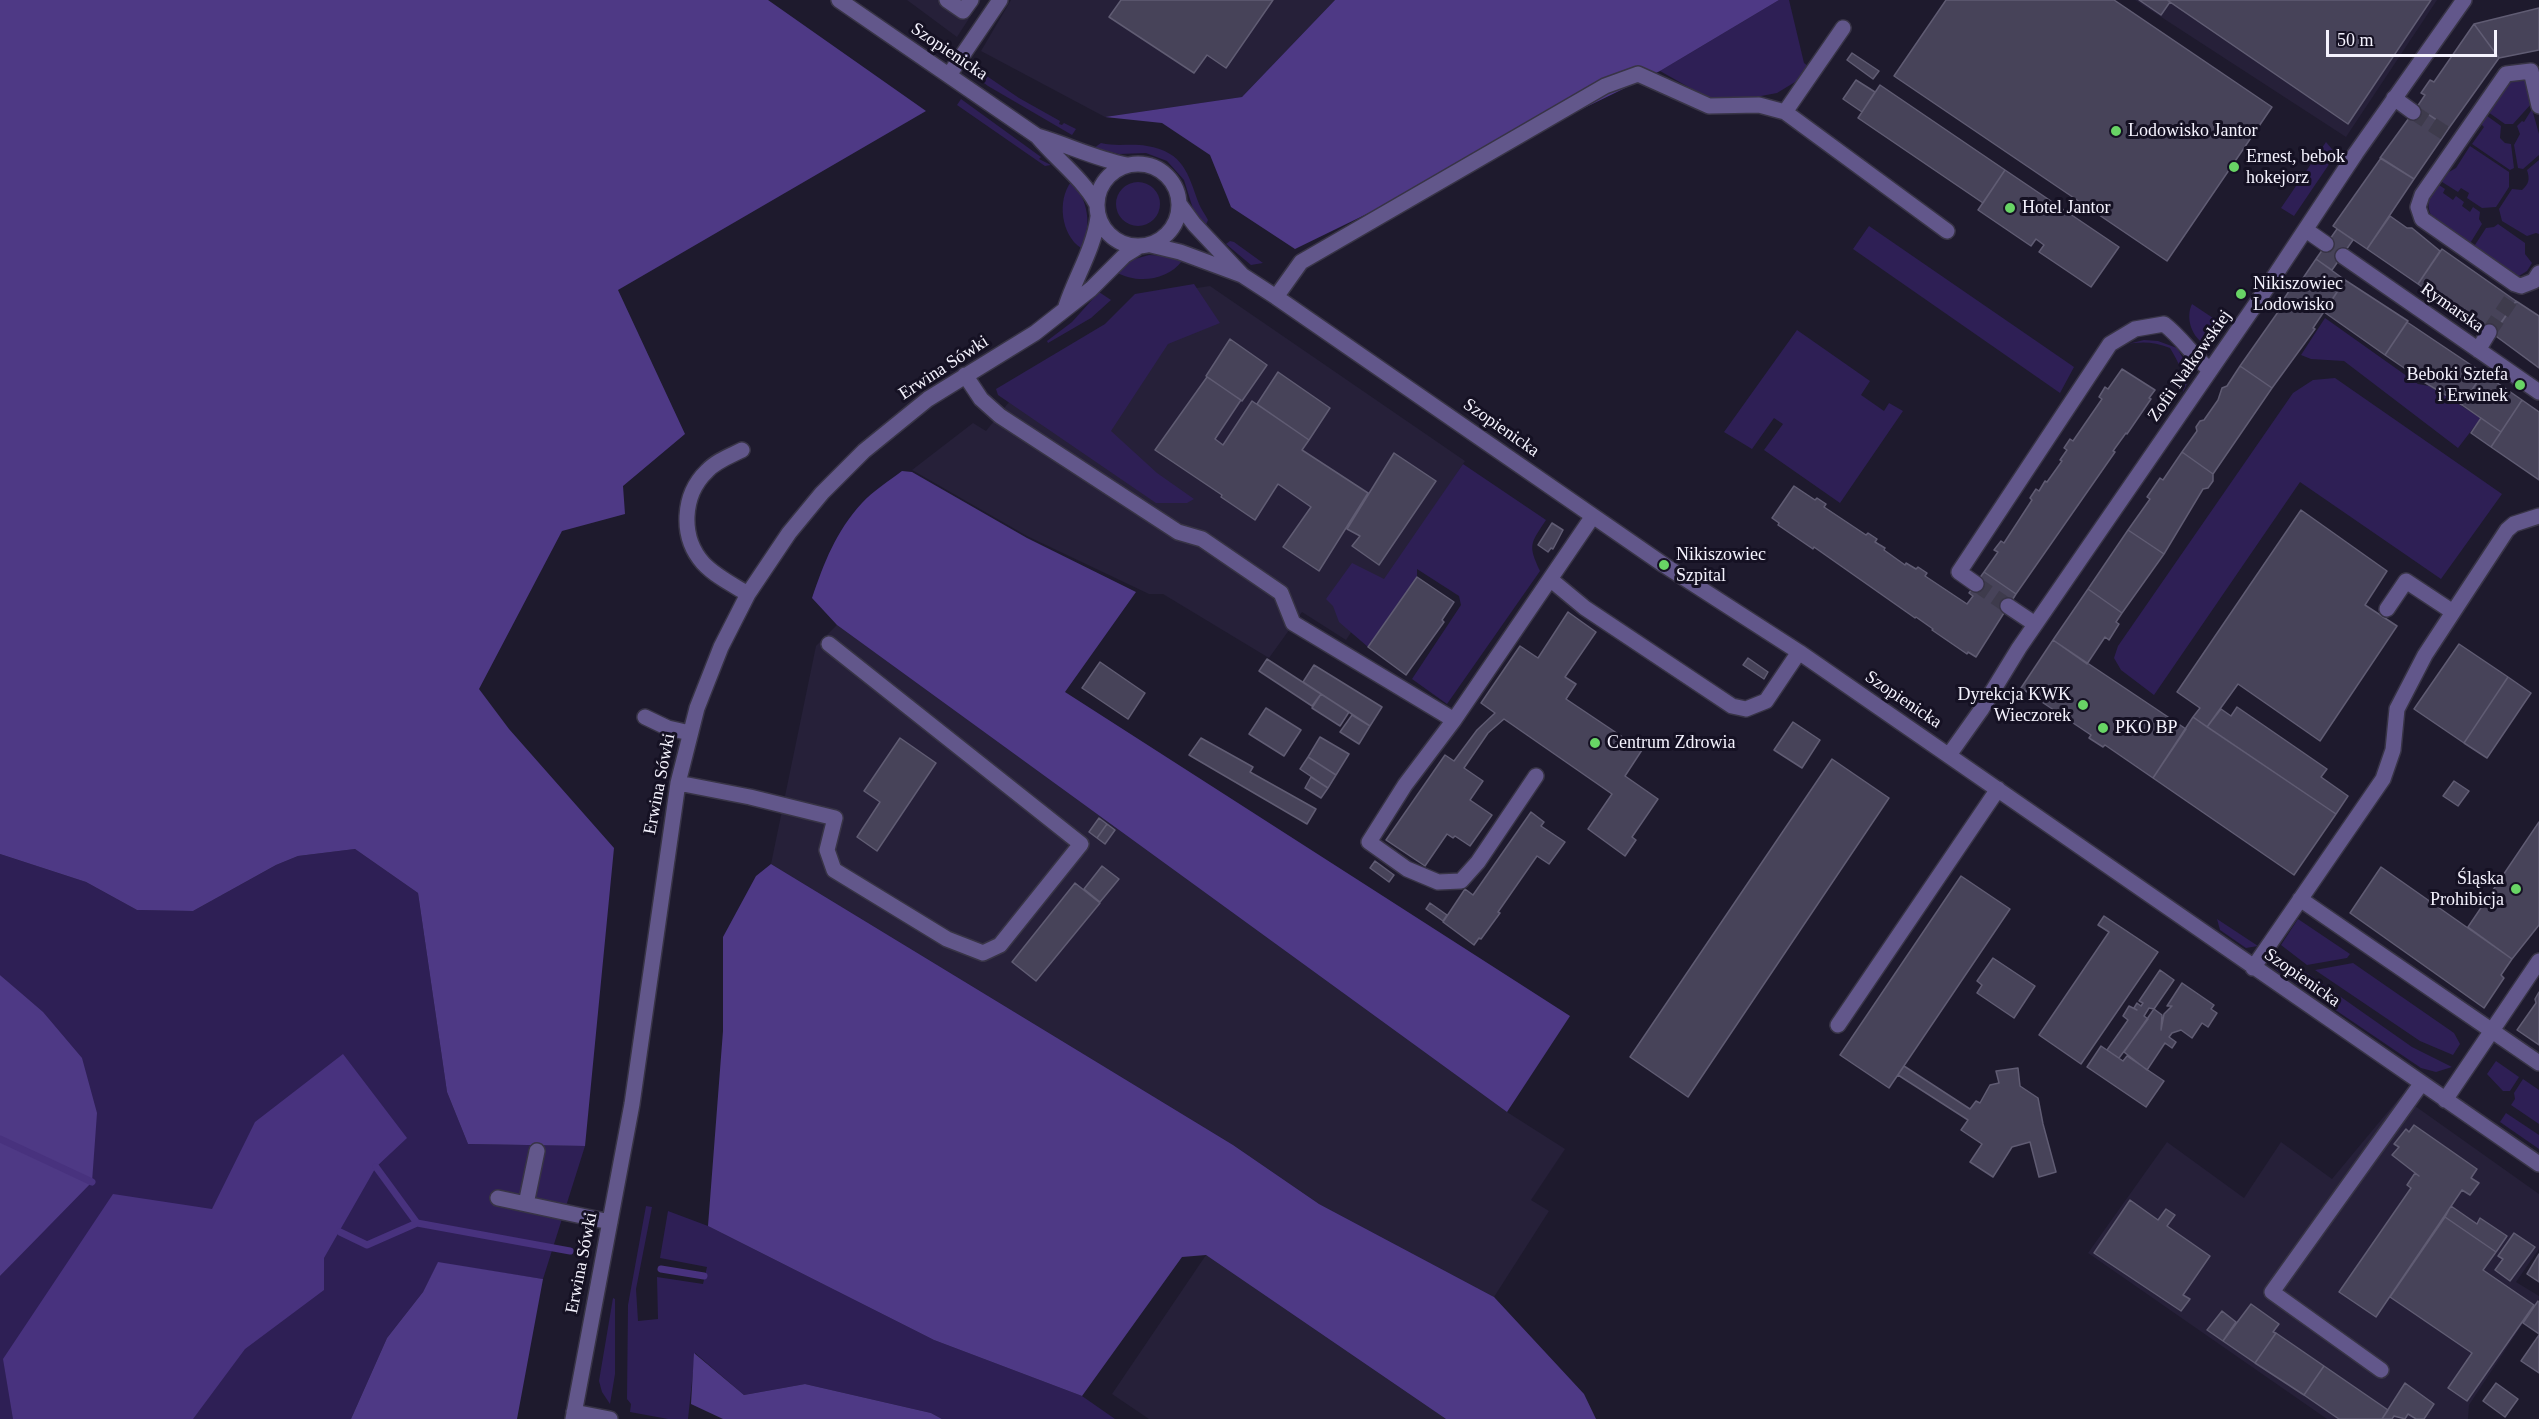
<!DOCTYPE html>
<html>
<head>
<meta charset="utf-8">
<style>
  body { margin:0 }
  #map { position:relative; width:2539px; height:1419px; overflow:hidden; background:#1e1a2d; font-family:Georgia,serif }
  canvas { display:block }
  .scale { position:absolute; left:2326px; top:30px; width:171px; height:27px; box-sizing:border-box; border:3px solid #f5f3fe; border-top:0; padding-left:8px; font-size:18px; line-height:21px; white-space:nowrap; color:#f5f3fe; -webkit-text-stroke:4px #151123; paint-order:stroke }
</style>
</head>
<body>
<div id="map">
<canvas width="2539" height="1419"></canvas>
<div class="scale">50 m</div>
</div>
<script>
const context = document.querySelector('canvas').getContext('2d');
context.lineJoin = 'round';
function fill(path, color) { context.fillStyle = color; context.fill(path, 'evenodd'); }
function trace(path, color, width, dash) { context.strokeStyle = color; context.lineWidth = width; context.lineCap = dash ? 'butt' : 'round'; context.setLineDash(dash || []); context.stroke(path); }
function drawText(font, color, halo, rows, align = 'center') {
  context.font = font + ' Georgia,serif'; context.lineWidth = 6; context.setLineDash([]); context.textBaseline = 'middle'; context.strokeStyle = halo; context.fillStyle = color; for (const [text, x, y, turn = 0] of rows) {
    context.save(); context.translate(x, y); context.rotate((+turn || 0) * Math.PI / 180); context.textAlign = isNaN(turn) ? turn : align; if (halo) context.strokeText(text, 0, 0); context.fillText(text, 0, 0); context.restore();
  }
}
const built = new Path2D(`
  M907 0H981L957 37Z
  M1011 0H1335L1242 97 1105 117 981 51Z
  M2135 0H2437L2346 137Z
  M1210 286 1465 461 1346 640 1302 612 1269 658 1163 594H1149L1027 536 912 470 973 423 986 431 1013 397 1183 290Z
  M837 625 1507 1112 1565 1149 1531 1200 1549 1211 1494 1297 1319 1204 1233 1145 771 864 816 646Z
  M2401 1096 2539 1194V1249L2516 1282 2539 1296V1299L2469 1405 2468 1419H2327L2088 1253 2167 1142 2244 1198 2281 1142 2332 1179Z
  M1206 1255 1446 1419H1149L1112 1394Z`);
const green = new Path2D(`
  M1779 0H1789L1804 63 1808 66 1800 79 1777 93 1745 99 1708 98 1660 71Z
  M975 68 1019 98 1060 121 1059 124 1062 125 1064 123 1076 129 1072 135 988 86 980 80Z
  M2510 79H2522L2526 81 2532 103 2513 124H2505L2488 112Z
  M961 99 1041 157 1039 159 1051 165 1045 166 957 105Z
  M2532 109 2539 134V155L2523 169 2518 168 2514 145 2520 134 2517 126 2522 121 2524 122Z
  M2483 113 2501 126 2500 138 2505 143 2511 144 2514 168 2510 170 2472 144 2484 127 2478 121Z
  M2326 142 2336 154 2294 216 2281 208Z
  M1101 143C1117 147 1131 143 1147 146 1184 152 1188 174 1199 204 1201 209 1205 214 1208 220L1205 227 1194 212 1184 180 1167 161 1146 153 1119 154 1094 148Z
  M2470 146 2509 172V187L2496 207 2482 208 2467 198 2469 193 2461 188 2458 192 2439 180 2442 176 2456 168Z
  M2539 160V234L2536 233 2527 236 2502 221 2499 209 2512 189 2522 190C2529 184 2530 179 2527 170Z
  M1071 182C1089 200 1092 226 1081 248 1061 235 1057 200 1071 182Z
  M1116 204a22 22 0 1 1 44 0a22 22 0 1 1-44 0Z
  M2436 183 2445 189 2443 193 2453 200 2456 196 2464 202 2462 206 2470 212 2473 207 2480 212 2479 219 2482 224 2469 245C2443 227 2415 218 2436 183Z
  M2498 224 2525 243V254L2532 263 2527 271 2519 276 2473 248 2486 228 2494 227Z
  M1869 226 2074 367 2060 393 1853 249Z
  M1230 241 1234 242 1263 263 1251 265 1226 244Z
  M1149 255 1168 256 1182 261C1167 281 1136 284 1116 272L1131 260Z
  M1194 284 1220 323 1168 344 1111 431 1157 473 1194 499 1187 503H1156L998 395 996 389 1105 324 1135 294Z
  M1099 292 1111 300 1091 318 1048 343 1047 341 1072 322Z
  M2192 304 2219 322 2207 345C2192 339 2185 318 2192 304Z
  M2325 318 2418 384 2429 386 2481 418 2458 448 2344 361 2311 359 2301 355Z
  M1797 330 1870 381 1861 395 1884 411 1889 403 1903 411 1840 503 1764 450 1783 424 1774 418 1752 449 1724 432Z
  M2144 340 2158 341 2177 348C2187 365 2194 373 2183 392 2185 375 2179 363 2170 348 2153 342 2142 341 2124 345Z
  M2335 378 2502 494 2441 579 2300 482 2154 695 2121 670 2114 658 2118 646 2293 393 2313 380Z
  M1463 464 1546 520C1530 544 1528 545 1540 571L1447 704 1412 679 1461 605 1459 596 1417 569V577L1368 647 1339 622 1333 606 1326 599 1352 563 1384 579Z
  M355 849 418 893 447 1092 468 1144 585 1146 543 1279 438 1263 423 1292 387 1338 351 1419H0V1276L42 1231 20 993 0 975V854L86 882 137 910 193 911 276 865 298 856Z
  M2217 919 2258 946 2246 948 2220 930Z
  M2298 919 2350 954 2347 958 2307 965 2281 945Z
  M2273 956 2295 973 2304 971 2412 1047 2452 1067 2436 1072 2421 1068 2275 969Z
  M2353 963 2454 1033 2460 1044 2453 1055 2420 1041 2315 970Z
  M2496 1061 2519 1077 2510 1091H2503L2487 1074Z
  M2523 1079 2539 1090V1124L2511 1105 2515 1099 2514 1093Z
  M2506 1113 2539 1135V1149L2500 1122Z
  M646 1206 652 1207 636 1289 638 1321 658 1319 657 1277 703 1284 707 1267 660 1258 668 1211 708 1226 934 1340 1082 1396 1115 1419H942L931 1413 805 1384 744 1395 695 1353 688 1419H668L630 1412 631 1404 627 1399 628 1305Z
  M613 1298 615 1299V1374L610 1404 602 1392 599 1381Z`);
const forest = new Path2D(`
  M0 0H768L926 111 618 290 685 434 623 486 625 514 562 531 479 689 509 729 614 848 585 1146 468 1144 447 1092 418 893 355 849 298 856 276 865 193 911 137 910 86 882 0 854Z
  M1335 0H1779L1660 71 1295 249 1231 207 1210 155 1162 123 1105 117 1242 97Z
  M902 471 912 472 1027 538 1136 592 1065 692 1570 1016 1507 1112 837 625 812 598C824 563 836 531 862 503 873 491 889 481 902 471Z
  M771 864 1233 1145 1319 1204 1494 1297 1584 1394 1596 1419H1446L1206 1255 1182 1257 1082 1396 934 1340 708 1226 723 1031V937L756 876Z
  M0 975 43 1012 82 1058 97 1113 92 1182 0 1276Z
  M438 1262 543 1279 517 1419H351L387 1338 423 1292Z
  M694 1353 744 1395 805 1384 931 1413 942 1419H723L691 1404Z`);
const water = new Path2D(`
  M343 1054 407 1138 376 1167 324 1258V1290L245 1349 193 1419H13L3 1359 113 1194 212 1209 255 1122Z`);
const stream = new Path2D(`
  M0 1139 92 1182
  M376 1167 417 1223
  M340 1232 367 1245 417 1223 570 1251
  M661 1269 704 1276`);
const building = new Path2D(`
  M1121 0H1273L1226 68 1207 55 1194 73 1109 17Z
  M1946 0H2114L2272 107 2167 261 1894 76Z
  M2139 0H2167L2170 2 2161 15Z
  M2167 0H2431L2348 124Z
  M2539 8V50L2499 58 2474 24Z
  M2474 24 2499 58 2449 128 2417 107 2425 95 2421 93 2430 80 2434 82Z
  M1852 53 1879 71 1873 79 1847 60Z
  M1856 80 1875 92 1862 112 1843 99Z
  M1880 85 2005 170 1983 203 1858 118Z
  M2417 107 2449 128 2414 179 2380 158Z
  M2381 158 2414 179 2367 249 2333 226Z
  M2005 170 2119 247 2091 287 2039 252 2044 245 2036 239 2031 246 1978 210Z
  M2390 216 2407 228H2412L2440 251 2418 284 2367 249Z
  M2337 229 2353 240 2332 270 2316 259Z
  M2442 249 2516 301 2493 335 2472 320 2470 324 2456 315 2458 313 2418 284Z
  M2316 259 2345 280 2313 328 2315 329 2272 388 2240 366 2278 312 2276 311 2293 285 2297 287Z
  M2345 280 2408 321 2385 355 2324 312Z
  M2516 301 2539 316V368L2493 334Z
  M2407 322 2483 373 2462 405 2409 373 2410 372 2385 355Z
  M1230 339 1267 365 1242 401 1206 376Z
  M2240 366 2272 388 2213 474 2182 452 2197 431 2196 427 2200 421 2204 420 2218 400 2222 388 2227 386Z
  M2122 369 2155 390 2149 398 2151 399 2127 434 2126 433 2113 451 2115 452 2016 594 1984 572 1998 552 1994 550 2001 541 2004 543 2032 500 2030 498 2036 489 2039 491 2045 481 2047 482 2062 461 2060 460 2067 450 2064 448 2070 439 2073 441 2102 399 2099 397 2105 387 2108 389Z
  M1278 372 1330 408 1309 440 1257 404Z
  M2483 373 2522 400 2501 432 2462 405Z
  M1207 377 1241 400 1215 439 1223 445 1252 401 1309 440 1302 450 1368 493 1319 571 1283 547 1311 507 1278 484 1255 520 1221 497 1222 495 1155 450Z
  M2522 400 2539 412V480L2491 447Z
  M2481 418 2501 432 2491 447 2471 433Z
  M2182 452 2213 474V481L2208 488 2203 489 2164 554 2128 530 2150 499 2147 497 2160 478 2163 480Z
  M1394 453 1436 481 1379 565 1352 546 1360 536 1347 529Z
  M1794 486 1815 500 1817 498 1826 504 1824 507 1866 535 1868 533 1877 539 1875 542 1885 548 1884 550 1905 565 1906 563 1916 569 1918 567 1927 573 1925 576 1967 604 1973 596 1969 593 1984 572 2016 594 1976 657 1968 652 1967 654 1932 630 1933 629 1916 617 1915 618 1814 547 1813 549 1778 525 1779 523 1772 518Z
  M2301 510 2387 571 2365 605 2397 626 2320 741 2238 684 2207 727 2193 717 2200 708 2177 692Z
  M1552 523 1563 530 1553 549 1551 548 1548 552 1538 545Z
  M2128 530 2164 554 2122 613 2088 589Z
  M1417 577 1454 602 1442 620 1444 622 1406 675 1368 647Z
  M2088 589 2122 613 2116 622 2119 624 2109 640 2105 637 2087 664 2053 640Z
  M1568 612 1596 632 1565 677 1576 684 1566 699 1642 750 1625 776 1658 799 1632 837 1636 840 1625 856 1588 829 1612 794 1504 719 1488 733 1464 768 1483 781 1470 800 1492 815 1470 846 1455 836 1453 838 1447 834 1425 866 1386 840 1445 755 1454 761 1477 730 1495 713 1481 703 1520 646 1538 658Z
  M2053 640 2186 729 2153 778 2105 745 2103 747 2089 738 2091 735 2021 688Z
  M2459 644 2508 677 2464 743 2414 709Z
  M1748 658 1768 672 1764 679 1743 665Z
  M1267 659 1321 694 1312 706 1259 671Z
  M1100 662 1145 693 1128 719 1082 688Z
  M1314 665 1382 707 1370 726 1303 682Z
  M2508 677 2531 693 2487 758 2464 743Z
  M1321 694 1349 712 1340 726 1312 708Z
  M2237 707 2327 769 2321 777 2348 796 2336 814 2207 727 2221 709 2231 716Z
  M1266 708 1301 730 1284 756 1249 734Z
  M1352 715 1370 726 1359 744 1340 732Z
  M2193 717 2336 814 2294 875 2153 778Z
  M1793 722 1820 740 1802 768 1774 750Z
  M1320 737 1349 754 1336 775 1308 757Z
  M900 738 936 763 877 851 857 837 880 802 864 791Z
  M1201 738 1253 767 1250 772 1316 809 1307 824 1189 755Z
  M1308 757 1336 775 1328 788 1300 769Z
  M1832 759 1889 798 1688 1097 1630 1057Z
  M1311 777 1328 788 1321 798 1305 788Z
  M2454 781 2469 791 2458 806 2443 796Z
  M1531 812 1544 822 1541 826 1565 842 1549 864 1537 856 1498 912 1500 913 1481 939 1479 938 1474 945 1443 922 1465 889 1473 895Z
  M1099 818 1107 824 1097 838 1089 832Z
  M2539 822V925L2512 959 2468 927Z
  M1107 824 1115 830 1105 844 1097 838Z
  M1375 861 1394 875 1389 882 1370 868Z
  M1102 866 1119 879 1100 902 1084 889Z
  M2381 867 2512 959 2501 975 2504 978 2484 1008 2350 913Z
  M1961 876 2010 909 1889 1088 1840 1055Z
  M1075 883 1100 903 1036 981 1012 962Z
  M1430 903 1447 915 1443 921 1426 909Z
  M2104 916 2158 952 2081 1064 2039 1035 2109 932 2098 925Z
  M1993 958 2035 986 2014 1018 1977 993 1982 985 1977 981Z
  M2160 970 2174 980 2154 1009 2149 1008 2144 1016 2148 1019 2119 1058 2107 1050 2128 1020 2123 1016 2129 1006 2137 1010 2134 1008 2137 1003 2141 1006 2143 1003 2139 1001Z
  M2182 983 2214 1005 2211 1009 2217 1013 2208 1027 2202 1023 2192 1038 2181 1030 2172 1033 2169 1037 2176 1042 2172 1048 2165 1043 2147 1070 2124 1052 2154 1009 2162 1015 2161 1030 2164 1014 2172 1006H2167Z
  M2539 992V1045L2517 1030 2536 1003 2535 999Z
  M2101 1046 2123 1061 2127 1056 2164 1081 2146 1107 2087 1067Z
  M1904 1066 1970 1109 1976 1101 1980 1103 1990 1085 1999 1083 1996 1071 2018 1068 2020 1086 2038 1098 2043 1124 2056 1172 2039 1177 2030 1142 2012 1147 1993 1177 1970 1162 1982 1144 1961 1130 1968 1120 1898 1075Z
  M2414 1125 2477 1169 2471 1178 2479 1183 2470 1195 2462 1190 2376 1317 2339 1292 2411 1188 2407 1185 2415 1173 2419 1176 2392 1155 2399 1147 2394 1144 2406 1129 2409 1132Z
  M2130 1200 2158 1220 2166 1209 2175 1215 2167 1226 2210 1256 2183 1295 2190 1299 2181 1311 2094 1253Z
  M2451 1206 2477 1224 2480 1218 2507 1236 2496 1252 2445 1217Z
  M2445 1217 2496 1252 2483 1270 2534 1305 2467 1401 2448 1388 2472 1353 2390 1297Z
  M2514 1233 2535 1247 2510 1281 2495 1270 2503 1259 2498 1256Z
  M2539 1254V1282L2527 1274Z
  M2538 1301 2539 1302V1334L2523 1323Z
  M2251 1304 2279 1324 2273 1332 2276 1333 2255 1363 2223 1341Z
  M2222 1311 2236 1322 2223 1341 2207 1330Z
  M2276 1333 2324 1366 2304 1395 2255 1363Z
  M2539 1335V1373L2521 1361Z
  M2324 1366 2388 1410 2382 1419H2339L2304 1395Z
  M2405 1383 2434 1404 2424 1419H2416L2408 1414 2405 1419 2394 1416 2392 1419H2382Z
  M2496 1383 2518 1399 2505 1417 2483 1401Z`);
const minorTunnel = new Path2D(`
  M2413 112 2445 133
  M2489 332 2512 298
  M1976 584 2008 606`);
const minor = new Path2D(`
  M839 0 1037 136C1056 159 1082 178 1096 203
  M947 0 963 11 971 0
  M949 75 1000 0
  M2394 98 2413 112
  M2539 106 2531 71 2506 74 2422 195 2418 207 2422 219 2515 284 2521 286 2534 281 2539 273
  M1785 112 1843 28
  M1037 136C1068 145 1096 159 1127 165
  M1097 205a41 41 0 1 1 82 0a41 41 0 1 1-82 0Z
  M1180 205 1194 224 1242 275
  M2306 230 2326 244
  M1151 245 1180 252 1242 275 1276 297 1664 565 1799 652 2539 1164
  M2343 256 2539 392
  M1276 297 1301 262 1605 86 1638 74 1709 106 1759 105 1785 112 1947 231
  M1066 306C1076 276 1094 248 1098 217
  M2478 350 2489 332
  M965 375 981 399 1000 416 1178 532 1202 539 1281 593 1293 623 1454 720
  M742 450C730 456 716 461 707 471 682 495 680 537 703 563 715 576 733 585 748 594
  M1550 579 1585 608 1732 706 1746 709 1766 701 1799 652
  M1976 584 1959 572 2110 344 2135 329 2164 324C2182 338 2193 356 2210 370
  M2008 606 2035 624
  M2387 609 2406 581 2453 612
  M645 717 668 728 690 733
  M1949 755 1981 710 2019 648 2258 301 2356 153 2464 0
  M1536 776 1478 862 1461 881 1438 882 1407 869 1369 842 1405 785 1454 720 1593 516
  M678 783 750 797 835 818 827 850 834 870 947 939 983 953 1000 945 1081 844 829 644
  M2300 899 2539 1063
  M2253 968 2383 779 2393 750 2397 709 2425 655 2507 530 2514 524 2539 516
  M1838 1025 1998 789
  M2445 1100 2539 961
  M498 1198 610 1222
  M526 1204 537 1151
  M2381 1370 2272 1292 2421 1084
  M574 1412 610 1419
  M573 1419 632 1104 678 783 697 708 721 647 748 594 789 533 822 493 864 451 928 399 1035 333 1091 289 1125 255 1138 247`);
const markers = [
  [2116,131,6,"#68d465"],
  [2234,167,6,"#68d465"],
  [2010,208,6,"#68d465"],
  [2241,294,6,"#68d465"],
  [2520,385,6,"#68d465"],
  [1664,565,6,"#68d465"],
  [2083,705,6,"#68d465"],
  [2103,728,6,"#68d465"],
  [1595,743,6,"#68d465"],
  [2516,889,6,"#68d465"]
];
const streetNames = [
  ["Szopienicka",949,52,34],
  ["Rymarska",2452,308,35],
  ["Zofii Nałkowskiej",2190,366,-55],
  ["Erwina Sówki",944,368,-33],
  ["Szopienicka",1501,428,35],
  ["Szopienicka",1903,700,34],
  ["Erwina Sówki",660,784,-79],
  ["Szopienicka",2302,978,35],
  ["Erwina Sówki",582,1263,-79]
];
const poiNames = [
  ["Lodowisko Jantor",2128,131],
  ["Ernest, bebok",2246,157],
  ["hokejorz",2246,178],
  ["Hotel Jantor",2022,208],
  ["Nikiszowiec",2253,284],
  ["Lodowisko",2253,305],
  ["Beboki Sztefa",2508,375,"right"],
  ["i Erwinek",2508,396,"right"],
  ["Nikiszowiec",1676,555],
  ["Szpital",1676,576],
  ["Dyrekcja KWK",2071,695,"right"],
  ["Wieczorek",2071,716,"right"],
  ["PKO BP",2115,728],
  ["Centrum Zdrowia",1607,743],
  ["Śląska",2504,879,"right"],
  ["Prohibicja",2504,900,"right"]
];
fill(built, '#262039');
fill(green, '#2e1f55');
fill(forest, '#4e3985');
fill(water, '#48327e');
trace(stream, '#48327e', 7);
fill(building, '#474359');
trace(building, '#605c73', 1.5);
trace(minorTunnel, '#3e3b4c', 15, [15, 8]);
trace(minor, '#383446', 18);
trace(minor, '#62578b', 15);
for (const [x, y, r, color] of markers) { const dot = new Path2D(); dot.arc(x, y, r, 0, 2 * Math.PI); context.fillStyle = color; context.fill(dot); trace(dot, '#151123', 2); }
drawText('18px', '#f5f3fe', '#151123', streetNames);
drawText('18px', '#f5f3fe', '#151123', poiNames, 'left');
</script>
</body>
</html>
